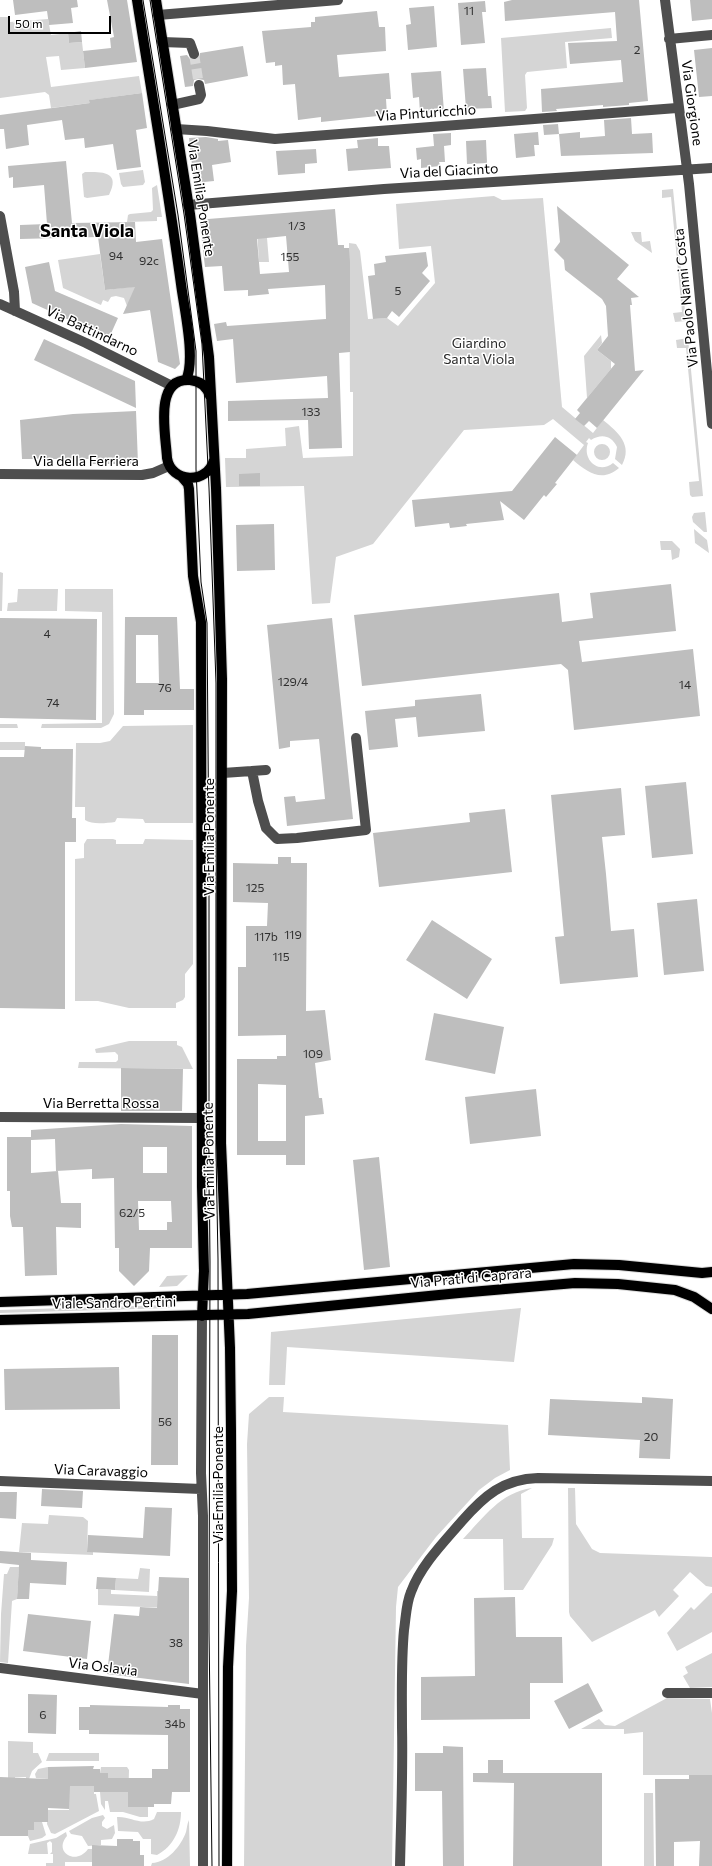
<!DOCTYPE html>
<html>
<head>
<meta charset="utf-8">
<style>
  body { margin:0 }
  #map { position:relative; width:712px; height:1866px; overflow:hidden; background:#fff; font-family:Commissioner,sans-serif }
  canvas { display:block }
  .scale { position:absolute; left:8px; top:16px; width:103px; height:18px; box-sizing:border-box; border:2px solid #000; border-top:0; padding-left:5px; font-size:12px; line-height:14px; white-space:nowrap; color:#000; -webkit-text-stroke:3px #fff; paint-order:stroke }
</style>
</head>
<body>
<div id="map">
<canvas width="712" height="1866"></canvas>
<div class="scale">50 m</div>
</div>
<script>
const context = document.querySelector('canvas').getContext('2d');
context.lineJoin = 'round';
function fill(path, color) { context.fillStyle = color; context.fill(path, 'evenodd'); }
function trace(path, color, width, dash) { context.strokeStyle = color; context.lineWidth = width; context.lineCap = dash ? 'butt' : 'round'; context.setLineDash(dash || []); context.stroke(path); }
function drawText(font, color, halo, rows, align = 'center') {
  context.font = font + ' Commissioner,sans-serif'; context.lineWidth = 3; context.setLineDash([]); context.textBaseline = 'middle'; context.strokeStyle = halo; context.fillStyle = color; for (const [text, x, y, turn = 0] of rows) {
    context.save(); context.translate(x, y); context.rotate((+turn || 0) * Math.PI / 180); context.textAlign = isNaN(turn) ? turn : align; if (halo) context.strokeText(text, 0, 0); context.fillText(text, 0, 0); context.restore();
  }
}
const green = new Path2D(`
  M0 17H9L10 22 48 19 51 35 68 33 69 43 82 42 85 68 61 70 59 56 46 57 51 87 139 76 142 93 90 100V103L51 108 49 95 45 92 0 98Z
  M611 28 612 38 565 42 567 68 527 72 525 75 527 108 525 111 505 112 501 38Z
  M143 170 145 182 143 185 123 187 121 184 119 173Z
  M85 172C102 172 121 171 109 195L87 198 84 197 82 174Z
  M157 185 162 217H157V221L127 222 128 215 130 214 151 212 153 210 152 188Z
  M673 189 686 321 675 322 673 313 682 312 671 197 662 198V190Z
  M494 196 502 200 543 198 562 407 593 433 603 420C618 432 633 445 622 465L615 459 617 447C612 436 602 433 591 440L589 438 586 442 588 443C582 459 598 475 613 463L619 468C602 483 587 472 573 460L584 445 553 419 544 425 464 430 373 544 336 557 330 603 312 604 304 486 226 487 225 458H246V449L286 446 285 428 299 426 303 458 353 456V392H350L349 243 356 244 360 251 368 319 387 318 398 326 435 283 431 246 399 249 396 204Z
  M257 229 263 238H267L269 262H259Z
  M631 232H641L642 242 650 241 652 253 635 241Z
  M100 254 105 290 139 286 127 306 124 298 116 296 111 297 108 302 103 300 101 305 63 288 58 260Z
  M601 335 602 343 597 350 611 361V369L587 398 584 356Z
  M688 338 703 496 692 497 690 495 689 482 699 481 686 348H677L676 340Z
  M594 452a8 8 0 1 1 16 0a8 8 0 1 1-16 0Z
  M705 512 707 532H704L693 522 692 517 694 513Z
  M694 529 707 540 709 553 695 543Z
  M660 541H672L680 549 679 557 672 560 671 550H661Z
  M0 572 3 573 2 611H0Z
  M18 589H58L57 611H7L8 603 17 602Z
  M65 589H113L114 714 109 724 101 728H41L42 724 102 723V612L65 611Z
  M0 724H17L18 728H0Z
  M193 725V823H145L143 819 117 818 115 822C107 823 92 825 85 820V807H75L76 743H100L110 741 123 726Z
  M0 742H25V750H0Z
  M87 839H113L116 840V844H143L145 839 193 840V964L185 974V997L183 1000 176 1003V1008H129L98 1001H75V859L84 858V844Z
  M129 1041H177V1045L182 1047 193 1069 78 1068 79 1062H116L118 1060V1055L115 1052 96 1053 95 1049Z
  M188 1275 177 1286 159 1287 167 1276Z
  M171 1305V1308L0 1313V1310Z
  M521 1308 514 1362 287 1347 285 1385H269L271 1332Z
  M269 1397H284L283 1412 508 1425 510 1470 495 1478 479 1490 436 1537 398 1587 396 1607 392 1866H244L246 1646 249 1598 247 1444 249 1414Z
  M532 1488 521 1494 522 1538H554L552 1545 523 1590H504L503 1539H463C483 1518 501 1492 532 1488Z
  M568 1488H575L576 1524 592 1549 600 1553 712 1557V1587L706 1586 690 1572 673 1590 679 1596 659 1617 655 1610 592 1642 570 1616 569 1612Z
  M49 1515 83 1517 88 1521 87 1551 93 1552V1555L19 1552 22 1523 48 1524Z
  M10 1567H19L17 1599 12 1601 8 1663 0 1662 1 1614 4 1574H7Z
  M140 1568 150 1569 149 1592 115 1590 116 1578 138 1579Z
  M98 1589 111 1590V1594L157 1596V1591L169 1592 168 1608 98 1605Z
  M711 1593H712V1632L677 1651 667 1633 691 1607 694 1610Z
  M712 1653V1687L690 1688 683 1676 688 1673 685 1667Z
  M667 1698 710 1699 712 1713V1775H643V1732L624 1734V1729H581L599 1719 605 1725 615 1726Z
  M8 1741 33 1742V1753H38L42 1762 32 1771 29 1779H26V1777H15V1787H8Z
  M49 1753H99V1761H46Z
  M48 1767V1779L36 1778 35 1774 38 1769Z
  M101 1767H127L129 1770 128 1807H148V1817H140L123 1812H110L108 1801H105V1810L101 1804 100 1792 108 1791V1773H100Z
  M69 1783 94 1786V1794H96L99 1811 55 1834 51 1833 47 1824 48 1810H69Z
  M644 1793H653L654 1866H644Z
  M157 1812H181C181 1829 174 1846 157 1855L151 1854V1839H143L138 1832 118 1831 117 1817C130 1816 141 1826 154 1819Z
  M103 1815 105 1818 102 1822V1826L107 1829 114 1825 115 1833 112 1839 101 1840V1845L88 1846 82 1836 71 1834 69 1831 92 1818Z
  M189 1820 190 1866H151L152 1863C168 1862 181 1846 186 1832 187 1828 187 1824 189 1820Z
  M34 1822H42L46 1835 42 1838 30 1841 28 1836V1830H34Z
  M66 1832 67 1836C53 1852 76 1866 88 1849H92V1862H65V1866H46V1863H53V1854H50L52 1852V1843L50 1841 47 1843 48 1854H28L30 1844 56 1838Z`);
const building = new Path2D(`
  M13 0H77L78 7 71 8 73 23 49 25 47 11 15 15Z
  M107 0H127L137 62 85 68 83 51 111 48 110 38 114 37Z
  M512 0H639L648 101 629 103V105L603 107V105L556 109 557 111 542 112 541 89 623 82 621 60 570 64 568 43 617 41 615 12 505 21 504 2Z
  M690 0H712V19L692 21Z
  M485 1 486 12H482L485 43 461 45 458 3Z
  M434 6 437 47 408 50 406 25 411 24 409 8Z
  M377 11 379 27H385L386 51 337 55 339 77 389 73 391 99H386L387 115 321 122V117L298 120 295 84 283 85 282 65 275 66V62L266 63 262 31 311 27V22H315V17Z
  M81 31 82 42 69 43 68 33Z
  M243 46 248 76 205 84 204 80 198 79 194 80 193 86 185 87 180 56 187 55 190 59 196 60 199 58 200 53Z
  M712 48V96L699 97 694 50Z
  M486 68 488 96H491L492 108 466 109 463 69Z
  M441 71 444 112 420 113 419 97 413 98 411 73Z
  M142 93 147 128 136 130 141 167 117 170 113 144 85 148 84 138 65 140 62 120 27 125 29 145 6 149 4 129H0V115L90 103 89 100Z
  M631 118 632 134 652 133 653 153 561 156 559 134 580 132V138L605 136 604 120Z
  M558 124 559 134 544 135 543 125Z
  M538 132 539 145H534L535 156 516 158 514 134Z
  M451 133V145L444 146 445 162H439L440 166 421 168V159L417 160 416 148 434 146 433 134Z
  M206 137 218 139V141L228 140 231 162 212 165 214 181 194 183 189 138Z
  M378 138V146H389L391 168 348 171 346 149 358 148 357 140Z
  M486 140 487 163 467 164 466 141Z
  M316 149 317 163 305 164V173L278 175 276 151Z
  M66 161 72 223 135 222 136 242 162 239 180 364 175 369 158 362 150 310 123 314 135 287 105 290 98 237 20 239V225L47 224 44 185 13 188V177L9 178 8 166Z
  M557 206 629 265 617 279 639 297 631 298 632 305H630L635 371 644 370 597 428 589 421 584 426 575 419 580 413 577 410 615 364 597 350 608 336 606 306 602 299 565 270 564 260 554 250 560 242Z
  M335 209 338 245H344V248H349L350 262V352L339 353 342 448 309 449 308 420 228 421V401L328 398 327 376 236 383 233 339 217 341 214 324 226 322 227 326 326 319 325 285 268 289 269 294 248 296V290L224 291 222 266 205 267 200 225 202 222 208 219ZM286 236 289 272 260 274 257 239Z
  M426 252 428 266 422 273 430 281 399 317 392 311 387 318 373 319 368 276 375 275 374 264 386 262 385 256Z
  M49 262 55 291 118 318 109 338 32 303 25 267Z
  M44 339 135 381 136 408 34 360Z
  M136 411 138 464H90V459H22L20 420 73 414Z
  M555 437 577 455 555 483 557 484 546 497 544 495 524 520 500 501 504 520 466 524 467 526 450 528 449 523 415 527 412 500 512 491Z
  M260 473V486H239V474Z
  M274 524 275 570 237 571 236 525Z
  M671 584 676 631 579 641 582 662 693 649 700 716 574 730 568 670 561 664 362 686 354 615 559 593 562 622 593 618 590 593Z
  M125 617H177L180 689H194V710H144V715H124ZM136 635H158L159 683H136Z
  M0 618 97 619 96 720 0 718Z
  M332 618 353 819 287 826 284 797 295 796 296 802 325 799 319 739 290 741V747L279 749 267 625Z
  M481 694 485 731 418 737 416 717 395 719 398 747 369 750 365 711 415 706V700Z
  M25 746 41 747V749H73L72 818H76V842H65V1009L0 1008V757H24Z
  M686 782 693 854 652 858 645 786Z
  M621 788 625 835 602 837 606 874 611 931 634 929 638 977 560 984 555 937 564 936 551 795Z
  M505 809 512 872 379 887 373 833 470 822 469 813Z
  M278 857H291V863H307L306 1011 325 1010 331 1060 315 1063 319 1098H322L324 1114 305 1116V1165H286V1155H237V1059H277V1056H286V1035L238 1036V967H246V926H267L268 903 233 902V863L278 864ZM258 1084 286 1085V1141H258Z
  M697 899 704 971 664 975 657 903Z
  M432 920 492 959 467 999 406 960Z
  M434 1013 504 1027 495 1074 425 1060Z
  M121 1068 183 1069 182 1111H121Z
  M536 1089 541 1136 470 1144 465 1097Z
  M121 1124 192 1126V1248H150L149 1271 134 1286 119 1271V1248H115L114 1178 92 1179V1169L56 1171 55 1139 31 1140V1130ZM143 1147H167V1173H143ZM138 1201H171L172 1222H167V1230H139Z
  M7 1137H31V1173L58 1171 61 1203H81V1228L56 1227 57 1275 25 1276 23 1227H12L10 1216V1191H7Z
  M379 1157 390 1267 364 1270 353 1160Z
  M152 1335H178V1465H151Z
  M119 1367 120 1409 5 1410 4 1369Z
  M642 1397 673 1399 670 1459 639 1458 640 1440 548 1435 550 1399 642 1403Z
  M42 1489 83 1491 82 1508 41 1506Z
  M0 1492H17L16 1519 0 1518Z
  M145 1507 172 1508 170 1556 87 1552 88 1535 143 1538Z
  M0 1551 31 1553V1560L67 1562 66 1585 30 1583 29 1599H17L19 1565 0 1563Z
  M97 1577 116 1578 115 1590 96 1589Z
  M159 1577 189 1578V1684L107 1674 114 1614 139 1616 140 1607 157 1608Z
  M515 1597 516 1637H562L563 1683H530V1719L421 1720V1677L475 1676 474 1598Z
  M28 1614 91 1621 87 1659 23 1651Z
  M588 1683 603 1711 569 1729 554 1701Z
  M28 1694 57 1695 56 1734 28 1733Z
  M90 1705 168 1707V1705H180V1709H190V1792H172L171 1804H154V1807H128V1792H94V1786H70L69 1809 48 1808V1822H34V1830H28V1836H0V1777L48 1779V1767L94 1766 93 1769H100V1773H108V1778H152V1769H168V1735L89 1734V1730H79V1707H90Z
  M443 1746 463 1747 464 1866H443L442 1791H415V1753H443Z
  M488 1760H503V1773H602V1866H513L514 1783 473 1782V1773H488Z
  M689 1775H712V1866H699L700 1841 674 1842V1866H656L655 1779H689Z
  M117 1839H133V1841H140V1855H144V1866H92V1845L117 1846Z`);
const minorTunnel = new Path2D(`
  M194 54 199 85`);
const minor = new Path2D(`
  M665 0 689 184 712 424
  M158 15 338 0
  M669 39 712 35
  M162 42 190 43 194 54
  M172 105 199 99 201 95 199 85
  M176 129 207 131 275 139 677 108
  M188 205 384 189 712 168
  M0 216 14 292 15 311
  M0 304 86 343 172 386
  M0 474 142 475 153 473 169 466
  M252 771 258 801 266 828 277 839 297 838 366 830 356 738
  M223 773 266 770
  M0 1117 202 1118
  M202 1316 201 1473 203 1516V1866
  M0 1481 201 1489
  M0 1668 203 1694
  M667 1693H712
  M400 1866C401 1820 403 1773 402 1727 402 1695 401 1662 404 1630 406 1617 406 1604 411 1592 421 1565 444 1542 462 1521 484 1496 503 1479 538 1478L712 1481`);
const major = new Path2D(`
  M137 0C152 95 168 189 181 284 184 308 196 359 186 380
  M156 0 190 214 209 357 216 488 222 679 221 1143 230 1348 231 1431 232 1591 228 1667 227 1866
  M210 396C207 387 200 381 190 380 153 377 166 436 167 458 171 483 207 485 214 460
  M182 477 188 484 189 489 193 576 201 622 202 1187 204 1271 202 1316
  M0 1302 247 1294 574 1264 619 1265 702 1273 712 1272
  M0 1320 248 1314 459 1293 575 1283 618 1284 675 1290 694 1297 712 1309`);
const tram = new Path2D(`
  M143 0 178 215 196 351V469L201 582 207 623 209 865V1153L210 1262 209 1631 212 1866
  M150 0 184 214 202 344 209 488 216 683V1153L218 1259 219 1866`);
const numberNames = [
  ["11",469,11],
  ["2",637,50],
  ["1/3",297,226],
  ["94",116,256],
  ["155",290,257],
  ["92c",149,261],
  ["5",398,291],
  ["133",311,412],
  ["4",47,634],
  ["129/4",293,682],
  ["14",685,685],
  ["76",165,688],
  ["74",53,703],
  ["125",255,888],
  ["119",293,935],
  ["117b",266,937],
  ["115",281,957],
  ["109",313,1054],
  ["62/5",132,1213],
  ["56",165,1422],
  ["20",651,1437],
  ["38",176,1643],
  ["6",43,1715],
  ["34b",175,1724]
];
const streetNames = [
  ["Via Giorgione",692,103,82],
  ["Via Pinturicchio",426,113,-4],
  ["Via del Giacinto",449,171,-3],
  ["Via Emilia Ponente",201,198,81],
  ["Via Paolo Nanni Costa",686,298,-96],
  ["Via Battindarno",92,331,25],
  ["Via della Ferriera",86,461],
  ["Via Emilia Ponente",209,837,-90],
  ["Via Berretta Rossa",101,1103],
  ["Via Emilia Ponente",209,1161,-91],
  ["Via Prati di Caprara",471,1278,-5],
  ["Viale Sandro Pertini",114,1303,-1],
  ["Via Caravaggio",101,1471,2],
  ["Via Emilia Ponente",218,1485,-90],
  ["Via Oslavia",103,1667,7]
];
const parkNames = [
  ["Giardino",479,343],
  ["Santa Viola",479,359]
];
const districtNames = [
  ["Santa Viola",87,231]
];
fill(green, '#d5d5d5');
fill(building, '#bebebe');
trace(minorTunnel, '#d9d9d9', 10, [10, 5]);
trace(major, '#dbdbdb', 12);
trace(minor, '#4e4e4e', 10);
trace(major, '#000', 10);
trace(tram, '#000', 1);
drawText('12px', '#303030', null, numberNames);
drawText('14px', '#000', '#fff', streetNames);
drawText('14px', '#2c2c2c', '#fff', parkNames);
drawText('bold 18px', '#000', '#fff', districtNames);
</script>
</body>
</html>
